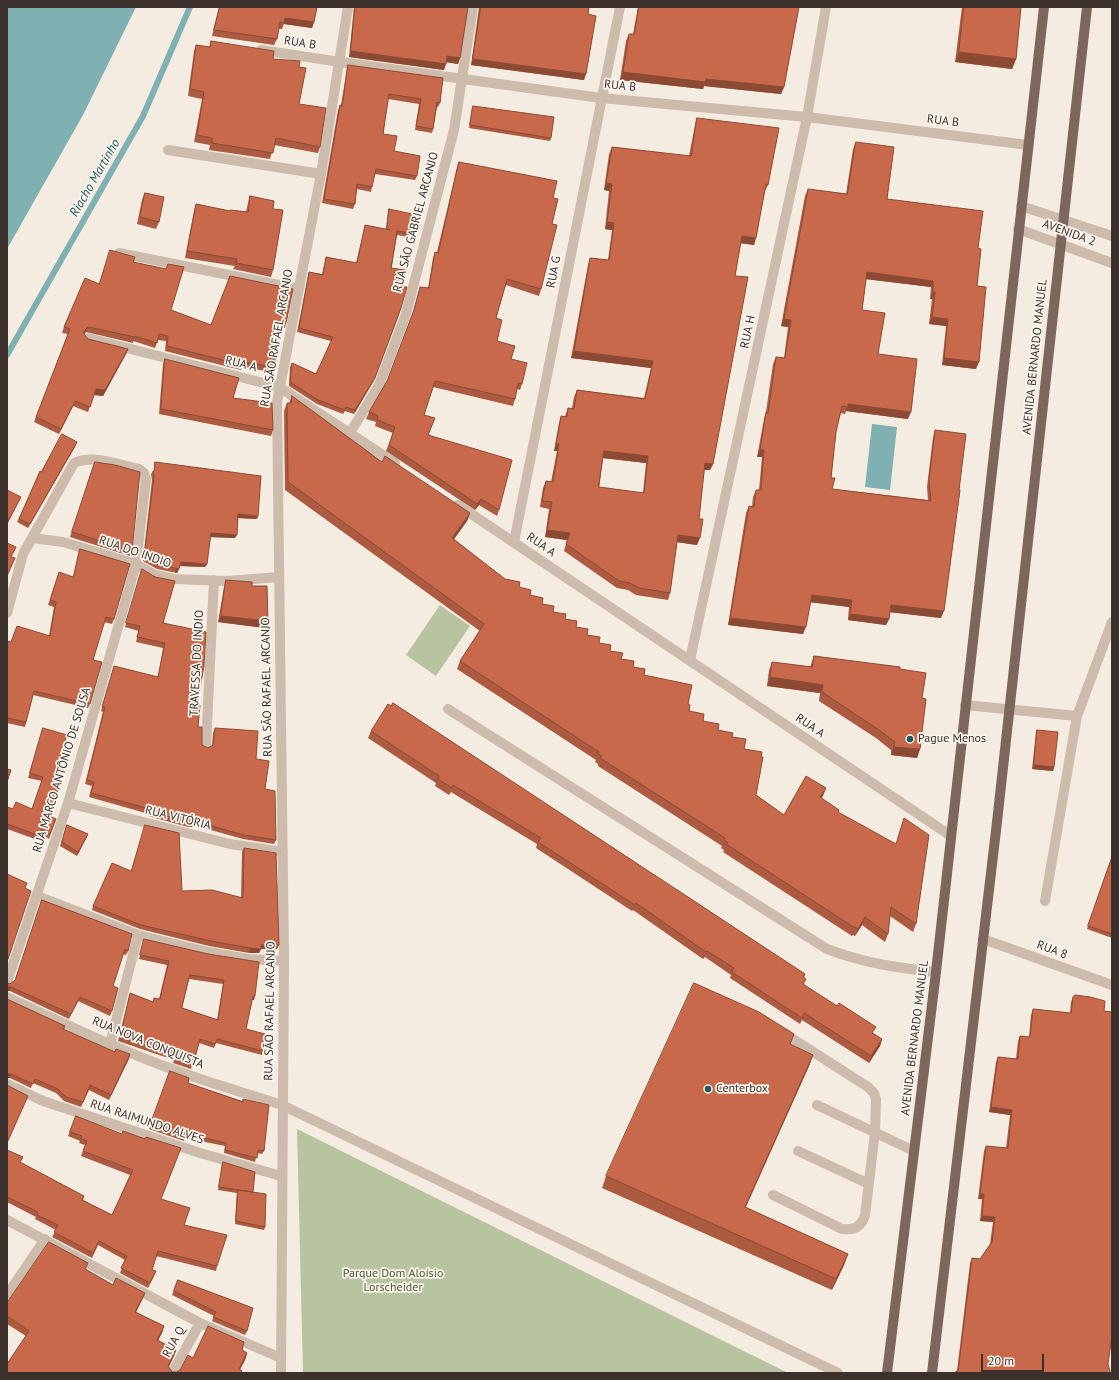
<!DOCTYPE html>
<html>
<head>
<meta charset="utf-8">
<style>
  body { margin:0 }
  #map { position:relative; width:1119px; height:1380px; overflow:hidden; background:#f4ebe1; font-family:"PT Sans",sans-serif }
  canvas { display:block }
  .frame { position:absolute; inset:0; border:8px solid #3b302b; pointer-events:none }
  .scale { position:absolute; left:981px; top:1354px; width:63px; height:18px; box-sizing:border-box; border:2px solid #3b302b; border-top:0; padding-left:5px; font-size:12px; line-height:14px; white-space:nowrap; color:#3b302b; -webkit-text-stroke:3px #fbf5ee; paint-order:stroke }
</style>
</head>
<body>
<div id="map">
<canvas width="1119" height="1380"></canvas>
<div class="frame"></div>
<div class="scale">20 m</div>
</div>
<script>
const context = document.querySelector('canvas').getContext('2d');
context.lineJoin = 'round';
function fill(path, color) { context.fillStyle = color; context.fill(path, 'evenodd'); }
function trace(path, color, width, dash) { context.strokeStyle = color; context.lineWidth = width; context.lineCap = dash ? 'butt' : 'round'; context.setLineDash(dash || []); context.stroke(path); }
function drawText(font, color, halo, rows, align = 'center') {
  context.font = font + ' "PT Sans",sans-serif'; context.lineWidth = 3.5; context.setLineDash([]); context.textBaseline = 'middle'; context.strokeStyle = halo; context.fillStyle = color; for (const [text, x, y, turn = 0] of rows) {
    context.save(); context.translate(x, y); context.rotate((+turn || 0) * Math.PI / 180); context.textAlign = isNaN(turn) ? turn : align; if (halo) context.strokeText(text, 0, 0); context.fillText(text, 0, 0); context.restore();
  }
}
const green = new Path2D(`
  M440 605 470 626 436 676 406 655Z
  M297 1129 788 1373H303Z`);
const water = new Path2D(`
  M7 7H136L83 115 7 249Z
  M872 424 897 427 890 490 865 487Z`);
const stream = new Path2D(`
  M7 355 143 116 190 7`);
const minor = new Path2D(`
  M261 50 340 62 601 98 807 117 1028 145
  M168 150 321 174
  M1021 206 1112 236
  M1018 229 1112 263
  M119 253 299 289
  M88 338 279 387 395 463
  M350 433 379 385 406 314 454 130 473 7
  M458 505 951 836
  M32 538 63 542 136 564 155 575 174 579 227 581 279 577
  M514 542 620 7
  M7 613 23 554 74 463C94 454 119 465 139 469L144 473 146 479 136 564 68 803 7 982
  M690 660 807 117 826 7
  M965 705 1077 716
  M448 709 827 949C864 963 897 968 936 972
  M206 746 214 580
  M68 803 230 844 283 852
  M37 896 138 935 208 952 248 959 284 961
  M1045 901 1077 716 1112 622
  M983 939 1112 985
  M7 997C65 1024 123 1052 183 1073 216 1085 249 1094 282 1105L838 1373
  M110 1044 138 935
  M7 1084 43 1101 200 1153 281 1176
  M817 1105 914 1151
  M798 1151 869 1184
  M773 1195 842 1229C854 1230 861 1228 865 1215L875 1132 876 1099 874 1093 868 1087 782 1032
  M7 1220 200 1323 281 1358
  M7 1295 45 1239
  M172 1373 200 1323
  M281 1373 284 961 277 402 321 174 348 7`);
const major = new Path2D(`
  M887 1373 936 972 1044 7
  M932 1373 997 822 1087 7`);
const wall = new Path2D(`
  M219 7H317L314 22 312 28 284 24 282 29H279L277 39 274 45 212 36Z
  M354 7H468L460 58 458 64 446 62 444 70 349 57Z
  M479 7H589L588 14 584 80 471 65Z
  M638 7H799L784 87 781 94 704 86 703 89 620 80 626 41 629 34H633Z
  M962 7H1021L1016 59 1012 69 955 62Z
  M211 41 273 59 299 67V104L320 147 318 153 274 145 270 159 209 150 210 145 194 142 202 99 188 96 194 51 196 45 209 47Z
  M348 65 440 103 438 107H437L433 129 432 133 415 130 419 104 388 99 383 134 394 151 417 176 415 180 375 174 372 187 371 192 357 189 355 204 353 209 322 203 338 110 340 105H341L347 69Z
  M473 106 551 138 550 141 469 128 472 110Z
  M697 118 768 185 765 191 754 245 740 243 735 276 713 464 710 470H704L699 519 697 545 677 542 670 593 668 600 636 595 628 590 617 588 564 551 567 540 545 537 549 509 540 507 543 488 546 481 551 482 557 451H554L559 423 561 416H565L568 408H572L574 397 577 390 644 398 651 368 571 358 588 265 590 258 608 260 612 230 605 229 609 191 604 190 609 154 612 147 689 156 695 125ZM603 458 646 463 643 493 599 487Z
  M856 142 887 199 978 248 977 286 976 369 942 365 946 326 929 324 932 299H930L931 287 866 279 862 310 878 354 908 419 846 411 845 414 840 413 836 432 831 478 832 489 928 500 927 487 933 437 935 430 941 618 890 612 889 619 886 625 848 620 849 607 810 602 803 634 728 625 746 513 749 506 752 507 753 497 756 490H759L762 457H757L764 419 766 412 773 364 776 357 784 358 788 327 781 326 805 196 808 189 846 194 853 149Z
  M459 162 553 198 552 224 541 289 539 296 506 285 496 318 497 341 511 359 522 384 520 390 517 389 515 399 513 406 433 387 424 415 428 435 499 510 497 516 479 505 475 510 386 451 393 433 375 426 376 422 366 419 369 412 387 381 412 315 420 287 428 288 433 258 435 252H437L457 168Z
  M145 193 159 222 156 229 137 224 142 200Z
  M250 196 273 209V270L271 277 233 269 235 266 185 258 194 211 196 204 229 211 246 212 248 203Z
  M389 209 410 233 408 237 397 235 373 382 354 414 345 411 343 414 317 404 289 386 290 367 292 363 316 374 331 341 297 332 308 276 309 272 322 274 325 261 326 257 356 263 364 230 365 225 386 229 388 213Z
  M133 262 171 310 211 325 230 276 286 323 285 328 280 327 274 367 272 372 242 367 241 370 165 351 166 341 158 340 155 348 133 341V343L86 332 84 334 88 339 128 349 126 354 103 396 94 395 88 412 73 406 59 434 34 422 68 334 62 333 64 327 99 284Z
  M165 359 233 398 273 430 271 436 159 414 163 364Z
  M292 396 382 462 470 513 467 521 454 539 505 579 530 595 644 675 688 704 689 711 718 730 732 737 744 749 756 795 784 815 826 788 821 798 839 810 838 812 916 924 913 932 890 916 888 934 885 942 862 925 855 936 853 935 852 936 723 852 724 850 721 848 722 846 598 766V764L595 762 596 760 457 669 460 661 480 631 285 490 284 411 287 403H289Z
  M76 445 28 528 17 522 41 472Z
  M95 462 132 551 130 556 70 537Z
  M155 462 257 519 238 518 235 538 210 537 207 564 205 567 180 566 177 573 157 569 143 561 152 480 151 474 153 471H154V466Z
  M80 549 114 619 112 624 104 622 93 660 90 704 88 708 33 695 25 727 7 723V641L11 642 49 636 54 607 48 605 58 577H73Z
  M142 569 197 704 198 727 202 745 208 748 212 746 213 733 215 728 256 759 265 789 276 840 274 844 243 839 200 827H188L148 816 149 814 89 797 92 786 85 784 103 712 101 711 114 666 158 677 163 648 136 642 139 631 125 627Z
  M226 580 252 586 265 628 218 622 224 587Z
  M814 656 900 669 922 698 920 749 917 758 891 755V750L876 738 819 701 820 693 767 686 769 670 772 662 810 667Z
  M43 728 53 779 49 816 56 819 49 839 40 834 38 840 7 829V807L13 809H32L42 781 28 778Z
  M1037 730 1054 767 1053 771 1032 769 1036 733Z
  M371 731 805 974 804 977V985L882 1039 880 1046 869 1063 802 1020 800 1024 730 978 731 975 705 957 703 959 633 910 632 911 536 848 537 844 451 792 449 795 435 786 436 783 368 738Z
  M67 825 88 834 77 856 60 846Z
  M244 848 277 949H261L259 953H249L209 946 140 929 92 910 93 906 131 871 182 891 241 898 242 852Z
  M1112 856V938L1087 929Z
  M42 900 128 951 126 955 123 954 113 986 112 1011 110 1016 78 1001 69 1019 10 991H7V983L10 984 15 980Z
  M144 939 208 954 254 1000H252L246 1029 263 1051 262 1055 216 1043 214 1048 199 1043 191 1069 173 1063 174 1060 118 1041 130 993 153 1002 159 999 167 965 139 959ZM189 979 223 984 217 1020 182 1008Z
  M1073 997 1104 1011 1108 1364 1109 1373H955L956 1371H957L970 1263 972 1258 980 1259 990 1244 993 1222 980 1221 982 1199H978L984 1151 986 1146 1006 1148 1010 1115 989 1112 996 1062 998 1057 1016 1059 1018 1041 1020 1036 1029 1037 1031 1015 1033 1009 1070 1013 1071 1002Z
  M7 999 65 1026 64 1030 115 1052 130 1054 109 1100 89 1090 81 1107 64 1101 56 1093 33 1083 31 1088 10 1078H7Z
  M794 1034 790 1045 813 1055 809 1066 745 1207 848 1254 844 1265 832 1290 602 1188 606 1176Z
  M170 1071 188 1083 242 1101 243 1099 264 1151 262 1154 257 1153 255 1162 224 1153 225 1146 185 1138 184 1141 149 1129Z
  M76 1116 161 1199 184 1225 217 1266 216 1271 156 1256 152 1270 154 1276 148 1288 120 1273 125 1260 98 1245 92 1258 52 1237 56 1230 35 1219 36 1217 7 1202V1150L20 1163 84 1196 83 1200 112 1215 130 1175 81 1156 85 1145 79 1143 80 1141 68 1136Z
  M223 1162 253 1192 265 1227 264 1230 235 1224 237 1193 218 1190 222 1166Z
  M86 1269 113 1285 145 1293 142 1300 136 1312 164 1326 162 1333 158 1340 176 1350 174 1356 168 1367 172 1372H177L193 1358 242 1350 247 1353 245 1360 240 1369 242 1371 241 1373H7L26 1336 7 1324V1303Z
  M178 1280 247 1331 245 1335 212 1321 214 1316 172 1295Z`);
const shadedWall = new Path2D(`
  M285 18 314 22 312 28 284 24Z
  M351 51 446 64 444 70 349 57Z
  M959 52 1016 59 1012 69 955 62Z
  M447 56 460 58 458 64 445 62Z
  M473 59 586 74 584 80 471 65Z
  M623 72 706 79 784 87 781 94 704 86 703 89 620 80Z
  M606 183 612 184 609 191 604 190Z
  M607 222 614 223 612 230 605 229Z
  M742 236 756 238 754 245 739 243Z
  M867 272 933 281 931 287 865 279Z
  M933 292H935L932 299H930Z
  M400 312 373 382 354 414 355 410Z
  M932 317 948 319 946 326 929 324Z
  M784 319 791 320 788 327 781 326Z
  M88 327 86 332 82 336 84 331Z
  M128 349 126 354 103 396 94 395 96 389Z
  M574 351 653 361 651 368 571 358Z
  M944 358 979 362 976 369 942 365Z
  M75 401 73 406 59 434 61 429Z
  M848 404 911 412 908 419 846 411Z
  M77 442 76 445 28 528 30 524Z
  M556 444H559L557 451H554Z
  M760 450H764L762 457H757Z
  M604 451 648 456 646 463 602 458Z
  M705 463 713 464 710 470H703Z
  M21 497 7 525V523Z
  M481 499 479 505 475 510 477 504Z
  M470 513 467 521 449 546 452 538Z
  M238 514 258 516 257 519 237 518Z
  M547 530 570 533 567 540 545 537Z
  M211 533 237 535 235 538 209 537Z
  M678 535 700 538 697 545 676 542Z
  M181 562 207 564 205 567 179 566Z
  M176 569H179L177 573H175Z
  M812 595 852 600 849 607 809 602Z
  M891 605 944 611 941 618 888 612Z
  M850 614 889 619 886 625 848 620Z
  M221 616 268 621 265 628 218 622Z
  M730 618 806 627 803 634 728 625Z
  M770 677 823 685 820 693 767 686Z
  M894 747 920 749 917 758 891 755Z
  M1034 765 1054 767 1053 771 1032 769Z
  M826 788 823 796 817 805 820 797Z
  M190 822 201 823 200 827H188Z
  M88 834 87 837 77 856 78 852Z
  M865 917 862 925 855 936 858 929Z
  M261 945H279L277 949H261L259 953H249L250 948Z
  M8 986 11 987 10 991H7V987Z
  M253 996H255L254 1000H252Z
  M882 1039 880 1046 869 1063 871 1056Z
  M130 1054 129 1059 109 1100 111 1095Z
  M813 1055 809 1066 741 1218 745 1207Z
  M7 1074H11L10 1078H7Z
  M991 1107 1012 1110 1010 1115 989 1112Z
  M980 1194H984L982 1199H978Z
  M982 1216 995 1217 993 1222 980 1221Z
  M848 1254 844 1265 832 1290 836 1279Z
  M145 1293 142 1300 133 1318 135 1312Z
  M164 1326 162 1333 155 1346 157 1340Z
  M176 1350 174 1356 166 1373 168 1366Z
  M247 1353 245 1360 238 1373 239 1369Z`);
const building = new Path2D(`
  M220 7H317L314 22 285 18 284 23 280 22 277 39 214 30Z
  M355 7H468L460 58 447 56 446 64 351 51Z
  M481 7H589L588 14 596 16 586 74 473 59Z
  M639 7H799L784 87 706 79 705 82 623 72 629 34H634Z
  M964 7H1021L1016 59 959 52Z
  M211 41 274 51 273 59 300 61 299 67 306 68 299 104 326 108 320 147 276 138 273 153 212 143V138L197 135 204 92 190 89 196 45 210 47Z
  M348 65 443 78 440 103 437 102 433 129 416 126 421 99 389 94 383 134 397 136 394 151 420 156 417 176 376 169 372 187 357 184 355 204 324 199 340 105 342 106Z
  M473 106 554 117 551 138 470 125Z
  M697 118 779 128 768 185 766 184 756 238 742 236 735 276 748 277 713 464 705 463 699 519H703L700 538 678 535 670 593 639 588 630 583 619 581 566 544 570 533 547 530 552 502 542 501 546 481 553 482 559 444H556L561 416 567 417 568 408 574 409 577 390 645 399 653 361 574 351 590 258 609 260 614 223 607 222 612 184 606 183 612 147 691 156ZM604 451 648 456 644 493 599 487Z
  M856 142 894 147 887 199 983 211 978 248 981 249 977 286 986 287 979 362 944 358 948 319 932 317 935 292H933V281L867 272 862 310 885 313 878 354 917 359 911 412 848 404V407L842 406 836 432 831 478H835L832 489 931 501 929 480 935 430 966 434 959 490H960L944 611 891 605 889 619 850 614 852 600 812 595 806 627 730 618 749 506 754 507 756 490H761L764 450H760L766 412 768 413 776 357 785 358 791 320 784 319 808 189 847 194Z
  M459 162 557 181 553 198 558 199 552 224 557 225 541 289 507 279 496 318 502 320 497 341 515 346 511 359 527 363 522 384 518 383 515 399 435 381 424 415 435 418 428 435 512 460 499 510 481 499 477 504 389 445 395 427 377 420 378 416 369 412 387 381 414 310 420 287 429 288 435 252 438 253Z
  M145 193 164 197 159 222 140 217Z
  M250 196 274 201 273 209 283 210 273 270 236 263 237 259 187 251 196 204 230 211V210L248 212Z
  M389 209 412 214 410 233 397 231 391 268 405 270 403 287H407L401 308 375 378 355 410 346 407 345 410 318 400 290 382 292 363 316 374 333 337 299 328 309 272 323 275 326 257 357 263 365 225 390 230 387 229Z
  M110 250 135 257 133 262 166 269 168 264 184 267 171 310 211 325 230 276 293 289 286 323 280 321 274 367 244 362 243 365 167 346 168 336 159 334 157 343 135 336V337L88 327 84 331V334L88 339 128 349 105 390 96 389 90 407 75 401 61 429 36 417 70 329 64 327 85 278 99 284Z
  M165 359 239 378 233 398 272 403 273 430 161 409Z
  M292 396 382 462 385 456 470 513 452 538 505 579 520 582 519 587 531 590 530 595 543 598 542 604 554 606 553 612 566 614 565 619 577 621 576 627 588 629 587 635 600 637 599 643 611 645 610 651 623 653 621 659 634 661 633 667 645 669 644 675 692 685 688 704 690 705 689 711 704 714 703 721 719 724 718 730 733 733 732 737 746 739 744 749 762 752 761 757H763L756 795 784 815 806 776 826 788 820 797 839 810 838 812 896 844 904 818 929 835 916 924 891 907 888 934 865 917 858 929 856 927 855 928 726 844 728 843 724 840 725 838 600 758 602 756 598 754 599 752 460 661 484 624 288 482 287 403H291Z
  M62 434 77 442 30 524 19 519 40 471 41 472Z
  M95 462 115 465 140 472 132 551 72 532Z
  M155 462 261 476 258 516 238 514 237 535 211 533 207 564 181 562 179 569 159 565 144 557 154 476 153 471H154Z
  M7 490 21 497 7 523Z
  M7 543 16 547 11 557 15 558 7 576Z
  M80 549 130 564 114 619 106 617 93 660 102 662 90 704 34 691 26 722 7 718V641L11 642 17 626 50 636 56 602 50 600 59 572 73 577Z
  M142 569 155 577 175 581 163 623 206 632 204 666 197 704 200 705 198 727H202V745L208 748 213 745 215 728 258 731 256 759 269 761 265 789 275 791 276 840 244 835 201 823 190 822 149 812 150 809 91 793 94 782 87 780 105 707H102L114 666 158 677 165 643 137 637 140 626 126 623Z
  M226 580 252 582V586H267L268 621 221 616Z
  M814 656 900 667V669L926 673 922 698 926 699 920 749 894 747 895 742 879 730 822 692 823 685 770 677 772 662 812 667Z
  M393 703 805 974 803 977 806 979 803 984 837 1006 839 1003 876 1027 872 1033 882 1039 871 1056 804 1013 802 1018 732 972 734 968 707 951 706 952 636 903 635 905 538 842 541 838 453 785 452 788 438 779 439 776 371 731 388 704 391 706Z
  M43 728 67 735 53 779 61 782 49 816 56 819 50 834 42 829 40 836 7 824V807L13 809 16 802 32 809 43 777 30 773Z
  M1037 730 1058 732 1054 767 1034 765Z
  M7 769 11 770 7 782Z
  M67 825 88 834 78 852 62 842Z
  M145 825 179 833 182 891 212 890 243 898 244 848 276 853 279 945H261V949L250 948 211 941 141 925 93 906 112 863 131 871Z
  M1112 857V934L1088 926Z
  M7 874 27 883 25 888 31 891 7 962Z
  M42 900 132 934 128 951 125 949 113 986 118 988 112 1011 80 997 71 1014 11 987H7V983L10 984 15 980Z
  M144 939 208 954 259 962 255 996H253L246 1029 265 1034 263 1051 217 1039 215 1044 200 1039 193 1065 175 1058 176 1056 120 1037 130 993 153 1002 154 998 160 999 169 961 140 955ZM190 975 224 980 218 1020 182 1008Z
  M694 983 759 1012 794 1034 790 1044 813 1055 745 1207 848 1254 836 1279 606 1176Z
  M1075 995 1090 997 1105 1001 1104 1011 1112 1012V1335L1108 1364 1110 1371 1109 1373H956V1371H958L972 1258 980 1259 992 1242 995 1217 982 1216 984 1194H980L986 1146 1008 1148 1012 1110 991 1107 998 1057 1018 1059 1020 1036 1030 1037 1033 1009 1071 1013 1073 997Z
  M7 999 65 1026 63 1029 115 1052 116 1049 130 1054 111 1095 90 1085 83 1102 66 1097 58 1089 35 1079 33 1084 11 1074H7Z
  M170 1071 189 1078 188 1083 243 1102V1099L269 1105 264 1151 258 1150 257 1158 225 1150 226 1143 187 1134 185 1137 150 1126Z
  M7 1085 28 1096 7 1143Z
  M76 1116 122 1134 123 1131 145 1139 146 1137 181 1148 161 1199 190 1208 184 1225 227 1235 217 1266 158 1251 152 1270 156 1271 150 1283 121 1268 127 1256 99 1241 93 1253 54 1232 58 1225 37 1215 38 1212 7 1197V1150L23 1157 20 1162 84 1196 82 1200 112 1215 133 1170 83 1151 87 1141 81 1139 82 1136 70 1132Z
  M223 1162 255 1172 253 1192 219 1187Z
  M238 1190 266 1194 265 1227 236 1221Z
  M49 1242 88 1263 85 1269 113 1285 116 1278 145 1293 135 1312 164 1326 157 1340 176 1350 168 1366 172 1372H177L180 1370 188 1355 193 1358 208 1326 244 1342 242 1350 247 1353 239 1369 242 1371 241 1373H7V1364L29 1331 7 1316V1303Z
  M178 1280 253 1308 247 1331 213 1317 216 1312 174 1291Z`);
const markers = [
  [910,739,4,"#1f5a5e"],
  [708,1089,4,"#1f5a5e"]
];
const streetNames = [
  ["RUA B",300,43,9],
  ["RUA B",620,86,6],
  ["RUA B",943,121,7],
  ["RUA SÃO GABRIEL ARCANJO",416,222,-75],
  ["AVENIDA 2",1069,233,20],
  ["RUA G",554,272,-79],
  ["RUA H",748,332,-78],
  ["RUA SÃO RAFAEL ARCANJO",277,338,-80],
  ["AVENIDA BERNARDO MANUEL",1035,357,-84],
  ["RUA A",241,364,14],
  ["RUA A",541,545,34],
  ["RUA DO INDIO",135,552,19],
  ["TRAVESSA DO INDIO",197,663,-87],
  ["RUA SÃO RAFAEL ARCANJO",267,687,-91],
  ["RUA A",810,726,34],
  ["RUA MARCO ANTÔNIO DE SOUSA",62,770,-73],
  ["RUA VITÓRIA",178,818,14],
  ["RUA 8",1052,950,20],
  ["RUA SÃO RAFAEL ARCANJO",270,1011,-89],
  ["AVENIDA BERNARDO MANUEL",915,1038,-83],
  ["RUA NOVA CONQUISTA",148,1043,22],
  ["RUA RAIMUNDO ALVES",147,1122,18],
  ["RUA Q",174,1342,-61]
];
const poiNames = [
  ["Pague Menos",918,739],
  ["Centerbox",716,1089]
];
const parkNames = [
  ["Parque Dom Aloísio",393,1274],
  ["Lorscheider",393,1288]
];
const waterNames = [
  ["Riacho Martinho",95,178,-60]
];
fill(green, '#b8c4a0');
fill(water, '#7fb0b2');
trace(stream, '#7fb0b2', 6);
trace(minor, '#cdbbac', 10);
trace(major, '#7d675c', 10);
fill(wall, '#ac5a40');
fill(shadedWall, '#8c4a34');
fill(building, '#c8694b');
trace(building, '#8c4a34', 1);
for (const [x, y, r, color] of markers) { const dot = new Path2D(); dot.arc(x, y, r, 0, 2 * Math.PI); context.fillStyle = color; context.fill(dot); trace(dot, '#fbf5ee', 1.5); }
drawText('12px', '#3b302b', '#fbf5ee', streetNames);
drawText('12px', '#3b302b', '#fbf5ee', poiNames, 'left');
drawText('12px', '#4a5a2e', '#fbf5ee', parkNames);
drawText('italic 13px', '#1f5a5e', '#fbf5ee', waterNames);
</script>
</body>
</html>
